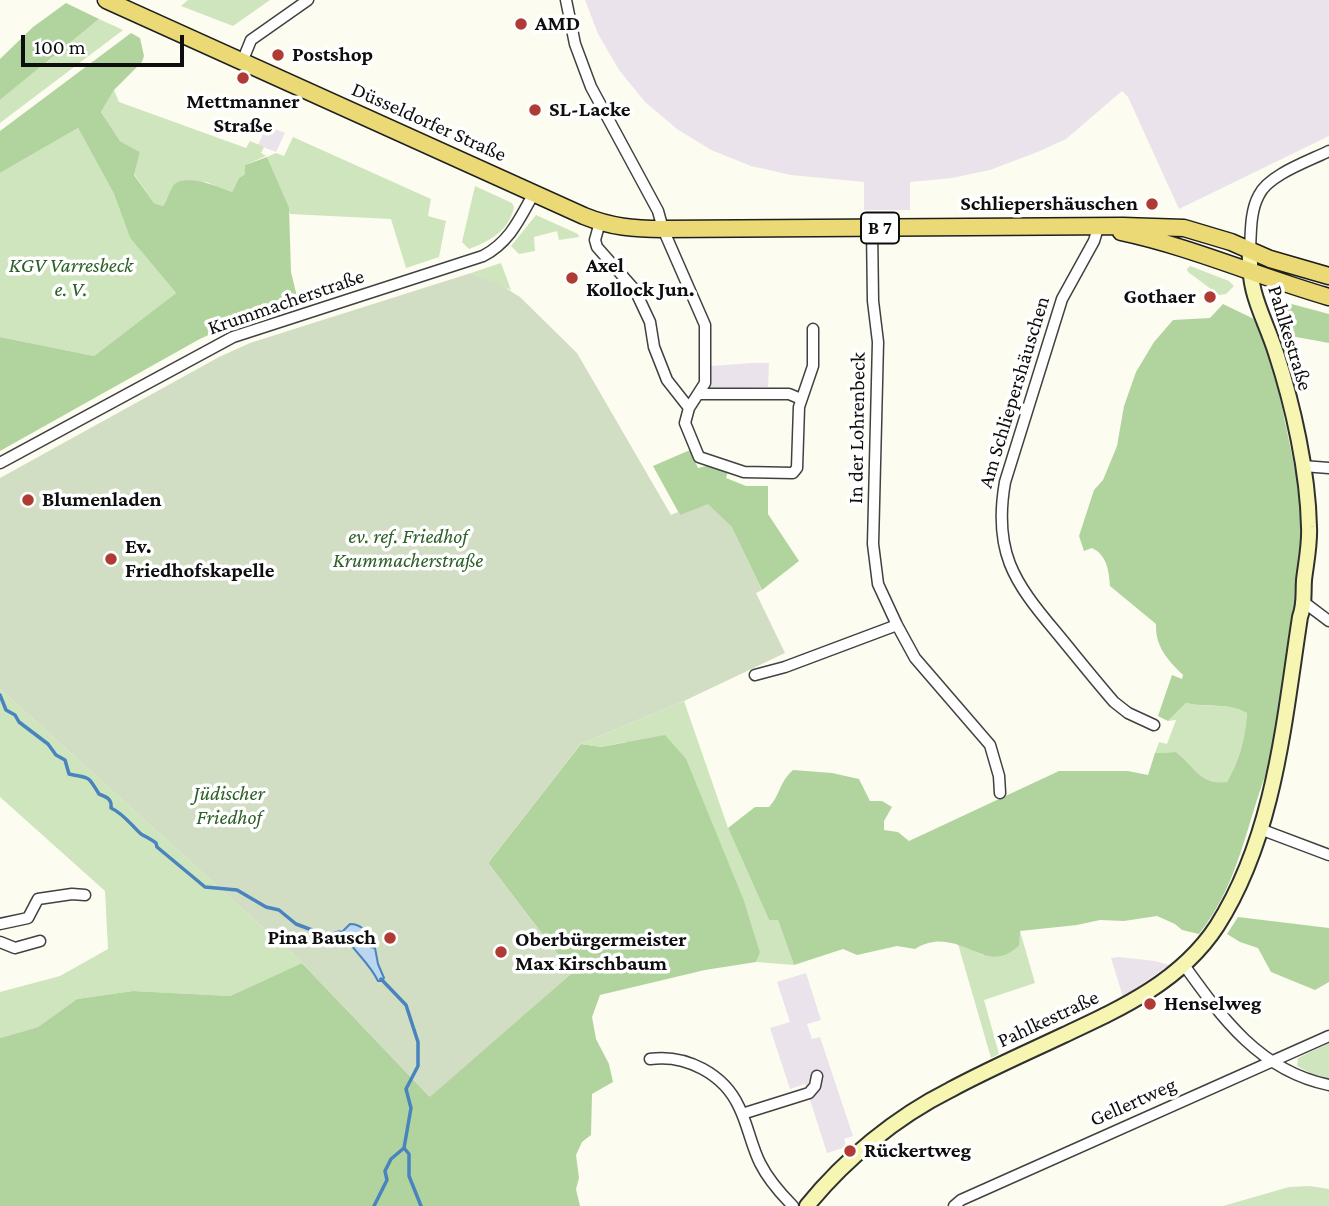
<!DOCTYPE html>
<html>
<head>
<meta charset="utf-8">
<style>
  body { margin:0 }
  #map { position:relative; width:1329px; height:1206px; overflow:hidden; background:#fdfcf0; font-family:"Crimson Pro",serif }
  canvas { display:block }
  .scale { position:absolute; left:21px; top:35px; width:163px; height:32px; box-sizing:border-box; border:4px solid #0e0e0e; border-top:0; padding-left:9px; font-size:21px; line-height:24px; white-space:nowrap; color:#0e0e0e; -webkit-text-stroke:5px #fff; paint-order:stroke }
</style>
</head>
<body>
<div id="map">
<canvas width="1329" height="1206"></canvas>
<div class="scale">100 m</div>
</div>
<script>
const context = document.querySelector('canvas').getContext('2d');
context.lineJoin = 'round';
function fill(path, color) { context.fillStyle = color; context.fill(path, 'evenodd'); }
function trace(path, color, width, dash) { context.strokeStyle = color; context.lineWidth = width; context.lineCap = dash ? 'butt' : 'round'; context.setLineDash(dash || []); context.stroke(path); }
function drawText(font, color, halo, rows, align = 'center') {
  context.font = font + ' "Crimson Pro",serif'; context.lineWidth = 7; context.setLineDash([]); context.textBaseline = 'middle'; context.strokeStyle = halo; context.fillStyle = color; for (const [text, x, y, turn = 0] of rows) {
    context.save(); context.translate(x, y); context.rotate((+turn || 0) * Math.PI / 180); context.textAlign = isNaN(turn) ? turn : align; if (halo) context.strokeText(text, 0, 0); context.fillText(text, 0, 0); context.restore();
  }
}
const industrial = new Path2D(`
  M585 0H1329V136L1179 209 1128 97 1122 91 1066 139 1040 151 990 170 952 178 910 182V210H864V182L791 175 751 166 711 150 677 129 645 102 619 70 598 34Z
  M267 126 285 133 276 152 258 145Z
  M752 363H769L768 387 710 390 711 366Z
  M1119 957 1155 961 1169 965 1123 997 1111 958Z
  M806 973 821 1020 807 1024 812 1039 820 1037 853 1136 844 1139 848 1151 845 1154 843 1148 827 1153 805 1084 790 1089 770 1028 790 1022 777 982Z`);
const green = new Path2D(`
  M188 0H270L233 26 181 6Z
  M99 19 123 30 0 123V100Z
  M114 90 119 102 246 148 250 141 264 147 261 153 266 156 245 165V174L239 178 232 192 206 182 172 188 163 206 154 203 134 174 140 152 120 141 101 112Z
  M78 128 114 194 130 238 176 293 94 356 0 337V173Z
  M293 137 431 199 428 216 446 221 439 257 406 268 391 219 290 214 267 157 276 153 284 156Z
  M475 186 512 203 514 207C509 231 490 241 469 249L462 242Z
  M536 215 578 234 579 237 559 240 557 231 534 237 535 251 519 254 511 246Z
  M501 263 511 290 471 273Z
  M1190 266 1229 281 1234 286 1226 294 1219 295 1188 272 1187 269Z
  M0 689 302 963 230 996 133 991 77 999 38 1027 0 1038V992L60 976 108 949 105 891 0 797Z
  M684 701 728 828 769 920H778L794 965 756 962 760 953 626 742 601 747 581 744Z
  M1186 703C1207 708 1227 702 1247 713 1245 739 1240 759 1227 782 1200 785 1196 768 1176 752L1155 753 1159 742 1167 744 1176 720 1168 721Z
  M1020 931 1035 983 984 1000 999 1054 991 1058 958 944 983 955Z
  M1329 1043V1079L1314 1075 1297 1066 1298 1058Z
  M1310 1186 1329 1189V1206H1223L1289 1187Z`);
const forest = new Path2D(`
  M66 3 99 19 0 100V59L33 27Z
  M131 33 140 38 144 56 142 62 114 90 101 112 120 141 140 152 134 175 154 203 163 206C167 200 169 192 173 186 183 172 220 187 232 192L239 178 245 174V165L267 157 289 208 291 272 298 301 239 320 198 340 0 451V337L94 356 176 293 130 238 114 194 78 128 0 173V131Z
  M1273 299 1329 314V343L1285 335Z
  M1223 304 1254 319 1267 346 1274 369 1302 503 1304 543 1271 761C1246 821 1241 881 1199 934L1182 930 1175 924 1157 916 1124 921 1100 920 1077 925 1020 931 1019 946C1014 949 1009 954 1004 955 979 965 952 926 915 949L897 946 857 955 843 949 794 965 778 920H769L728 828 755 807H769C781 794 778 784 793 770L832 773 859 779 870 801H882L892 807 884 821V830L898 832 909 841 1059 771H1128L1148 775 1155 753 1176 752C1196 768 1200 785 1227 782 1240 759 1245 739 1247 713 1227 702 1207 708 1186 703L1168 721 1158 716 1172 675 1182 679 1183 675C1168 660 1155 647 1156 624L1110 586C1109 571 1107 555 1092 548L1084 551 1079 536 1094 490 1103 480 1117 446 1124 406 1136 372 1154 342 1173 320 1210 318Z
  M690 450 698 468 711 465 728 471 726 478 746 486H768V514L799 561 762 590 731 526 680 515 653 466Z
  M665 735 686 759 744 901 760 953 756 962 705 970 600 995 592 1017 596 1039 609 1064 613 1082 592 1094 591 1135 582 1142 576 1155 579 1178 576 1189 580 1206H0V1038L38 1027 77 999 133 991 230 996 302 963 429 1096 572 973 488 863 581 744 601 747Z
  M1238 917 1329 928V982L1315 990 1271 972 1258 948 1240 942 1227 934Z`);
const cemetery = new Path2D(`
  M471 273 501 285 520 297 577 353 671 515 678 512 680 515 708 504 731 526 762 590 756 593 785 653 684 701 581 744 488 863 572 973 430 1097 302 963 0 689V478L219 357 250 343Z`);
const water = new Path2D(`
  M350 924C364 924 369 935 371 947L375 948 378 964 384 978 382 981H378C369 962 352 950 342 932Z`);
const stream = new Path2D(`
  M0 695 6 710 15 715 19 722 48 744 56 755 65 760 69 774C90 779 87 774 99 794 107 797 112 799 111 808 124 814 131 825 141 834 146 837 151 839 156 843L157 847 205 887 237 890 266 907 279 910 296 924 328 936 339 932 345 934
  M381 979 406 1005 418 1042V1066L406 1089 411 1108 404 1148 409 1154V1176L421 1206
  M374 1206 387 1180 385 1171 391 1159 404 1148`);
const street = new Path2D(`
  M566 0 575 44 591 87 658 211 663 229 705 325V383L689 408 685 423 699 457 744 472 793 473 797 468 799 407 813 366V329
  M242 62 251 40 308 0
  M600 222 595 240 597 247 635 290 650 322 654 347 667 380 689 408
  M872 228 873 301 878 342 873 544 878 584 897 625 915 658 990 745 999 776 1000 793
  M1098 228 1094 241 1062 299 1005 482C993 551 1013 581 1056 632 1075 655 1094 679 1114 702L1128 713 1154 725
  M1250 250C1251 233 1250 211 1259 195 1268 175 1309 161 1329 151
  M698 394H789L801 399
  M0 463 233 337 483 256C510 242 520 218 534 193
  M1303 466 1329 468
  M1305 603 1329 621
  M755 675 785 667 897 625
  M1260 829 1329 855
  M0 924 28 918 38 899 72 894 85 895
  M0 942 15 948 40 941
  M1184 965C1222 1018 1260 1071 1329 1085
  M650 1059C686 1054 724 1074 739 1107 748 1125 751 1145 760 1163 768 1179 780 1193 793 1206
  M742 1114 809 1093 815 1086 817 1076
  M954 1206 961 1200 1329 1036`);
const secondary = new Path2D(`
  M807 1206C845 1159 896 1117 950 1090 987 1070 1026 1053 1064 1035 1122 1008 1181 981 1217 926 1275 835 1284 721 1300 617 1305 604 1303 594 1304 580 1306 563 1310 544 1309 527 1308 472 1293 405 1276 353 1263 313 1248 295 1250 250`);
const primary = new Path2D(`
  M106 0 584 216C611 227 634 229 663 229L1123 226 1184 228 1231 242 1270 259 1329 276
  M1121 232C1192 247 1259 277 1329 297`);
const markers = [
  [521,24,7,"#af3b34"],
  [278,55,7,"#af3b34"],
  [243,78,7,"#af3b34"],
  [535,110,7,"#af3b34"],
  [1152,204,7,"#af3b34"],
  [572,278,7,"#af3b34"],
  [1210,297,7,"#af3b34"],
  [28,500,7,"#af3b34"],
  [111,559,7,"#af3b34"],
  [390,938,7,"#af3b34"],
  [501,952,7,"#af3b34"],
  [1150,1004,7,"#af3b34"],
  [850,1151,7,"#af3b34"]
];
const shields = [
  [880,228,38]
];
const shieldNames = [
  ["B 7",880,228]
];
const poiNames = [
  ["AMD",535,24],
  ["Postshop",292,55],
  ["Mettmanner",243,102,"center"],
  ["Straße",243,126,"center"],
  ["SL-Lacke",549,110],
  ["Schliepershäuschen",1138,204,"right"],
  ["Axel",586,266],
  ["Kollock Jun.",586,290],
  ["Gothaer",1196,297,"right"],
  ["Blumenladen",42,500],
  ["Ev.",125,547],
  ["Friedhofskapelle",125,571],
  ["Pina Bausch",376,938,"right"],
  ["Oberbürgermeister",515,940],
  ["Max Kirschbaum",515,964],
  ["Henselweg",1164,1004],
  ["Rückertweg",864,1151]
];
const streetNames = [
  ["Düsseldorfer Straße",429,122,24],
  ["Krummacherstraße",286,302,-19],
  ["Pahlkestraße",1290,338,73],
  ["Am Schliepershäuschen",1014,392,-73],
  ["In der Lohrenbeck",857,428,-89],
  ["Pahlkestraße",1048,1019,-25],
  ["Gellertweg",1133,1102,-24]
];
const parkNames = [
  ["KGV Varresbeck",71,266],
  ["e. V.",71,290],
  ["ev. ref. Friedhof",408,537],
  ["Krummacherstraße",408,561],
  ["Jüdischer",229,794],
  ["Friedhof",229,818]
];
fill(industrial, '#ebe3eb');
fill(green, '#cee5bd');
fill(forest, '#b1d49e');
fill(cemetery, '#d2dec3');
fill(water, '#bad6f0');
trace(water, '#4984bf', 2);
trace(stream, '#4984bf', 3.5);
trace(street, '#414141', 13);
trace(secondary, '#303030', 18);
trace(primary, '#1f1f1f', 19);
trace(street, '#fff', 10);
trace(secondary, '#f6f6b2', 14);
trace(primary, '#ead974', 16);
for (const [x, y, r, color] of markers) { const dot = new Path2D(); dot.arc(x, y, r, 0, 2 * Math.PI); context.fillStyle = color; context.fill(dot); trace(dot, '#fff', 2.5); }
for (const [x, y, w] of shields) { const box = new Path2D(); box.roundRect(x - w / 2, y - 15.5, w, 31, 5); context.fillStyle = '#fff'; context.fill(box); trace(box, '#0e0e0e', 2); }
drawText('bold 19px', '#0e0e0e', null, shieldNames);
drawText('bold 21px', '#0e0e0e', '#fff', poiNames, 'left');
drawText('21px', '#0e0e0e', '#fff', streetNames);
drawText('italic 21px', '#2b5f25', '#fff', parkNames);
</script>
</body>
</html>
